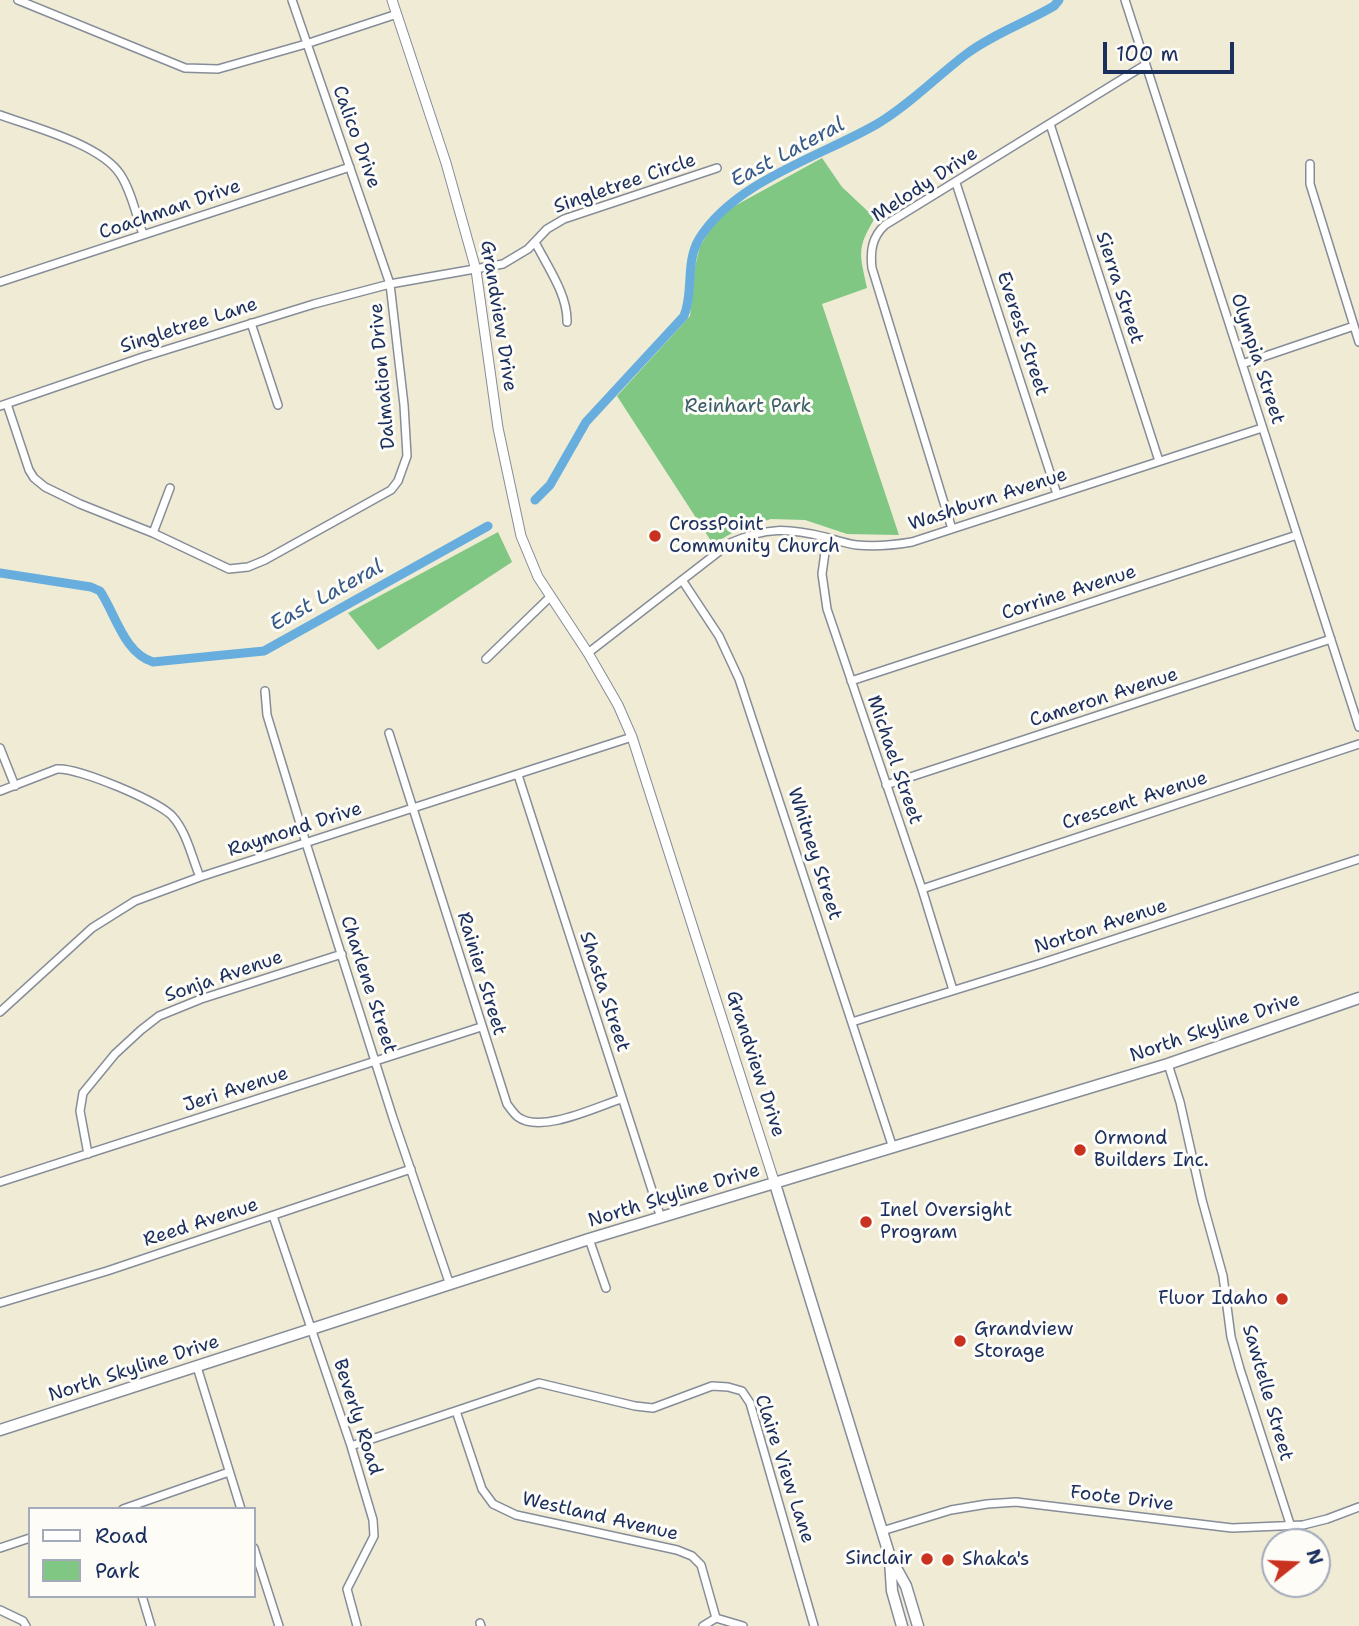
<!DOCTYPE html>
<html>
<head>
<meta charset="utf-8">
<style>
  body { margin:0 }
  #map { position:relative; width:1359px; height:1626px; overflow:hidden; background:#f0ebd4; font-family:"Shantell Sans",sans-serif }
  canvas { display:block }
  .legend { position:absolute; left:28px; top:1507px; width:228px; height:91px; box-sizing:border-box; background:#fdfcf7; border:2px solid #a3aaba; margin:0; padding:9px 12px; list-style:none; font-size:21px; color:#1b2f5e }
  .legend li { display:flex; align-items:center; gap:14px; height:35px }
  .legend b { width:35px; border:2px solid #a3aaba }
  .north { position:absolute; left:1261px; top:1528px; width:70px; height:70px; box-sizing:border-box; background:#fdfcf7; border:2px solid #a3aaba; border-radius:50%; rotate:72deg; font-size:19px; font-weight:700; line-height:28px; text-align:center; color:#1b2f5e }
  .north::after { content:''; display:block; margin:auto; width:24px; height:32px; background:#c8321e; clip-path:polygon(50% 0,100% 100%,50% 72%,0 100%) }
  .scale { position:absolute; left:1103px; top:42px; width:131px; height:32px; box-sizing:border-box; border:4px solid #1b2f5e; border-top:0; padding-left:9px; font-size:21px; line-height:24px; white-space:nowrap; color:#1b2f5e; -webkit-text-stroke:5px #fdfcf7; paint-order:stroke }
</style>
</head>
<body>
<div id="map">
<canvas width="1359" height="1626"></canvas>
<ul class="legend">
<li><b style="height:9px;background:#fff"></b>Road</li>
<li><b style="height:19px;background:#7fc783"></b>Park</li>
</ul>
<div class="north">N</div>
<div class="scale">100 m</div>
</div>
<script>
const context = document.querySelector('canvas').getContext('2d');
context.lineJoin = 'round';
function fill(path, color) { context.fillStyle = color; context.fill(path, 'evenodd'); }
function trace(path, color, width, dash) { context.strokeStyle = color; context.lineWidth = width; context.lineCap = dash ? 'butt' : 'round'; context.setLineDash(dash || []); context.stroke(path); }
function drawText(font, color, halo, rows, align = 'center') {
  context.font = font + ' "Shantell Sans",sans-serif'; context.lineWidth = 6; context.setLineDash([]); context.textBaseline = 'middle'; context.strokeStyle = halo; context.fillStyle = color; for (const [text, x, y, turn = 0] of rows) {
    context.save(); context.translate(x, y); context.rotate((+turn || 0) * Math.PI / 180); context.textAlign = isNaN(turn) ? turn : align; if (halo) context.strokeText(text, 0, 0); context.fillText(text, 0, 0); context.restore();
  }
}
const green = new Path2D(`
  M822 158 842 187 875 218C856 249 860 254 867 288L822 304 899 535 847 534 805 520 771 519 739 529 713 544 617 396 690 316 695 267 700 246 720 214Z
  M498 532 512 562 378 650 348 613Z`);
const canal = new Path2D(`
  M535 500 550 485 586 422 684 316C694 291 685 263 699 239 735 181 820 157 877 124 909 105 935 78 965 55 991 35 1025 23 1054 6L1059 0
  M0 573 91 587 100 591C116 615 124 653 153 662L264 651 488 526`);
const minor = new Path2D(`
  M18 0 185 68 218 69 306 44 397 14
  M1125 0 1359 727
  M0 115C33 127 100 144 120 174 131 190 136 215 143 234
  M1050 124 1159 461
  M1310 164V184L1359 342
  M956 183 1057 494
  M535 242C547 266 568 295 567 322
  M0 282 350 167
  M251 323 278 405
  M1242 364 1354 326
  M7 404 29 470 34 478 45 487 80 504 153 533 229 569 248 567 265 560 391 490 398 481 407 456 404 405 390 284 292 0
  M0 406 143 357 314 304 390 284 503 264 528 249 547 229 564 219 717 168
  M952 529 872 268C870 251 872 237 885 225L1145 65
  M153 533 170 488
  M827 538 822 574 827 609 922 889 953 990
  M682 580 719 636 739 679 893 1148
  M588 653 730 543C766 527 788 528 825 537 836 540 847 544 857 545 875 547 894 545 912 542L1262 428
  M486 659 550 597
  M851 681 1297 535
  M265 691 267 715 306 843 393 1118 450 1285
  M389 733 507 1104C510 1108 514 1114 518 1117 541 1134 596 1107 621 1099
  M0 748 15 786
  M518 775 661 1218
  M886 785 1331 639
  M0 791 57 769C77 767 161 802 173 817 187 833 192 858 200 877
  M922 889 1359 744
  M0 1012 92 928 135 901 200 877 632 737
  M852 1022 1042 963 1359 859
  M1168 1064 1180 1102 1202 1200 1223 1276 1231 1337 1240 1369 1291 1527
  M88 1154 80 1111 83 1093 115 1054 141 1030 159 1016 201 999 342 954
  M0 1182 481 1027
  M273 1216 351 1446 373 1520 374 1536 347 1589 357 1626
  M589 1239 606 1288
  M0 1303 107 1271 411 1169
  M197 1367 241 1509
  M456 1411 482 1489 493 1504 516 1515 677 1550 692 1556 701 1565 716 1618
  M351 1446 539 1383 635 1406 653 1408 712 1386 728 1387 742 1391 750 1403 814 1626
  M123 1509 229 1472
  M882 1531 951 1510 987 1504 1016 1502 1232 1528 1303 1525 1327 1519 1359 1507
  M0 1548 30 1538
  M254 1548 279 1626
  M142 1596 151 1626
  M0 1610 23 1621 26 1626
  M716 1618 743 1626
  M480 1623 481 1626
  M703 1626 716 1618`);
const tertiary = new Path2D(`
  M392 0 446 163 476 270 498 428 521 536 538 577 588 653 618 705 632 737 775 1184`);
const secondary = new Path2D(`
  M775 1184 890 1557 906 1586 918 1626
  M0 1430 589 1239 1168 1064 1359 998
  M890 1560 892 1591 902 1626`);
const markers = [
  [655,536,7,"#c8321e"],
  [1080,1150,7,"#c8321e"],
  [866,1222,7,"#c8321e"],
  [1282,1299,7,"#c8321e"],
  [960,1341,7,"#c8321e"],
  [927,1559,7,"#c8321e"],
  [948,1560,7,"#c8321e"]
];
const streetNames = [
  ["Calico Drive",356,137,70],
  ["Singletree Circle",625,184,-19],
  ["Melody Drive",925,185,-33],
  ["Coachman Drive",170,210,-19],
  ["Sierra Street",1119,288,72],
  ["Grandview Drive",498,316,81],
  ["Singletree Lane",189,326,-18],
  ["Everest Street",1022,334,72],
  ["Olympia Street",1257,359,72],
  ["Dalmation Drive",383,376,-95],
  ["Washburn Avenue",988,500,-18],
  ["Corrine Avenue",1069,593,-18],
  ["Cameron Avenue",1104,698,-18],
  ["Michael Street",894,760,71],
  ["Crescent Avenue",1135,801,-18],
  ["Raymond Drive",295,830,-18],
  ["Whitney Street",814,854,72],
  ["Norton Avenue",1101,927,-18],
  ["Rainier Street",481,974,73],
  ["Sonja Avenue",224,977,-19],
  ["Charlene Street",368,985,72],
  ["Shasta Street",604,992,72],
  ["North Skyline Drive",1215,1028,-19],
  ["Grandview Drive",755,1064,72],
  ["Jeri Avenue",236,1090,-18],
  ["North Skyline Drive",674,1196,-17],
  ["Reed Avenue",201,1223,-18],
  ["North Skyline Drive",134,1369,-18],
  ["Sawtelle Street",1267,1393,74],
  ["Beverly Road",357,1417,72],
  ["Claire View Lane",784,1469,72],
  ["Foote Drive",1122,1499,7],
  ["Westland Avenue",600,1517,13]
];
const parkNames = [
  ["Reinhart Park",748,407]
];
const poiNames = [
  ["CrossPoint",669,525],
  ["Community Church",669,547],
  ["Ormond",1094,1139],
  ["Builders Inc.",1094,1161],
  ["Inel Oversight",880,1211],
  ["Program",880,1233],
  ["Fluor Idaho",1268,1299,"right"],
  ["Grandview",974,1330],
  ["Storage",974,1352],
  ["Sinclair",913,1559,"right"],
  ["Shaka's",962,1560]
];
const waterNames = [
  ["East Lateral",788,153,-28],
  ["East Lateral",327,596,-29]
];
fill(green, '#7fc783');
trace(canal, '#67aede', 9);
trace(minor, '#868d99', 10);
trace(tertiary, '#868d99', 11);
trace(secondary, '#868d99', 13);
trace(minor, '#fff', 7);
trace(tertiary, '#fff', 9);
trace(secondary, '#fff', 10);
for (const [x, y, r, color] of markers) { const dot = new Path2D(); dot.arc(x, y, r, 0, 2 * Math.PI); context.fillStyle = color; context.fill(dot); trace(dot, '#fdfcf7', 2.5); }
drawText('19px', '#1b2f5e', '#fdfcf7', streetNames);
drawText('19px', '#395d69', '#fdfcf7', parkNames);
drawText('19px', '#1b2f5e', '#fdfcf7', poiNames, 'left');
drawText('italic 21px', '#365b8b', '#fdfcf7', waterNames);
</script>
</body>
</html>
